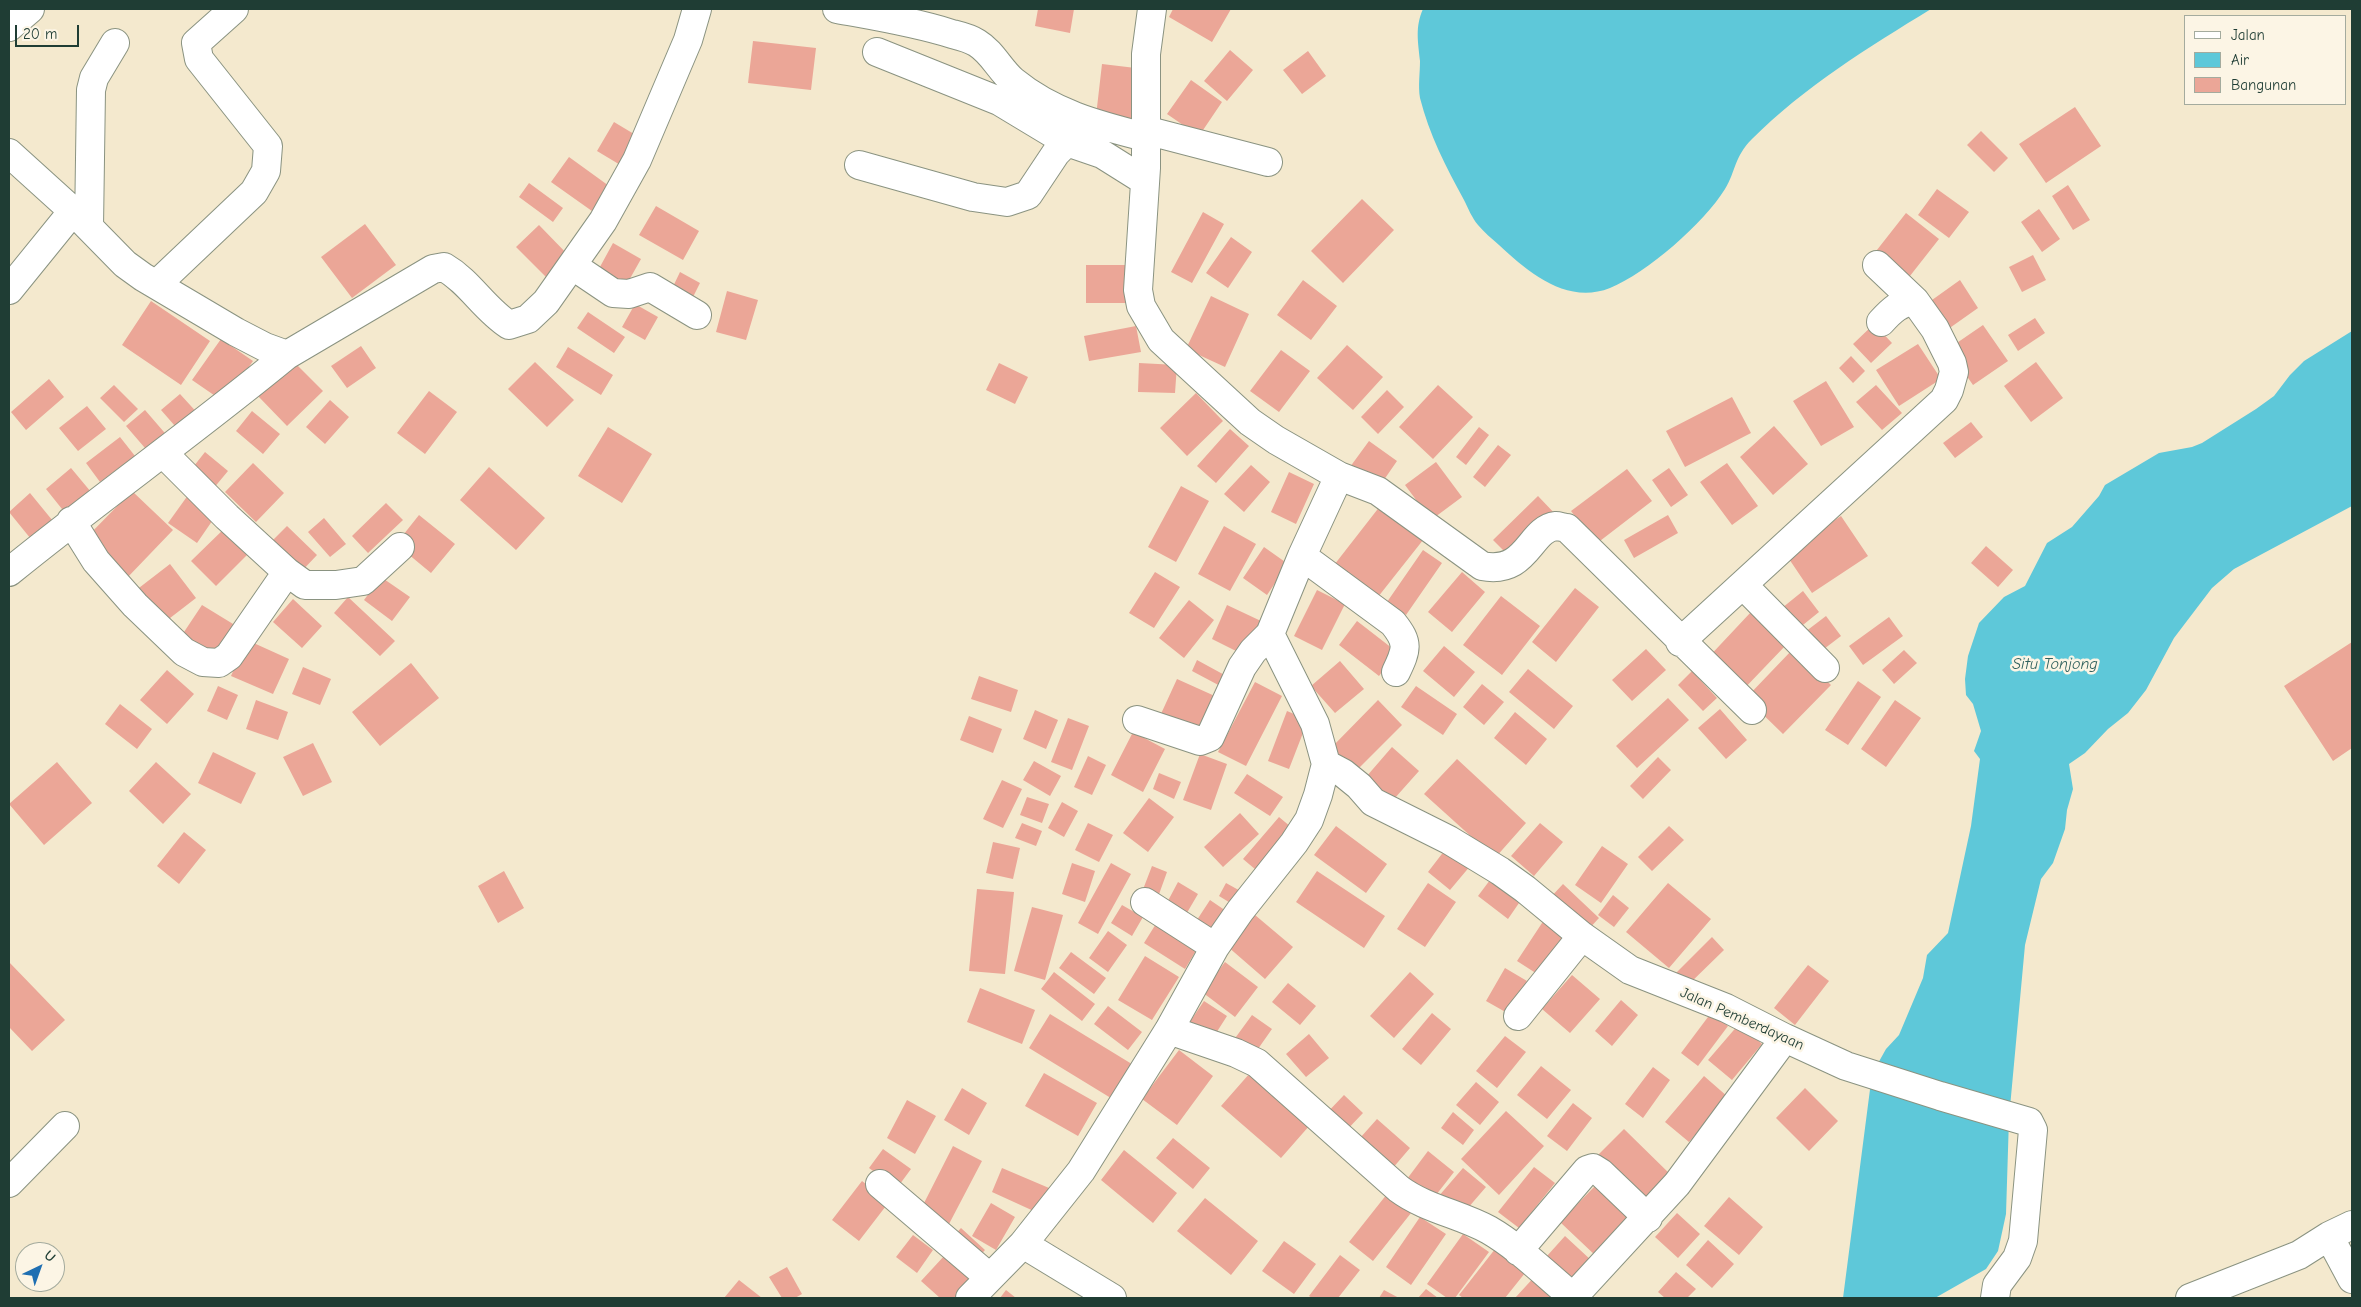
<!DOCTYPE html>
<html>
<head>
<meta charset="utf-8">
<style>
  body { margin:0 }
  #map { position:relative; width:2361px; height:1307px; overflow:hidden; background:#f4e9ce; font-family:"Comic Neue",sans-serif }
  canvas { display:block }
  .frame { position:absolute; inset:0; border:10px solid #1f3d34; pointer-events:none }
  .legend { position:absolute; left:2184px; top:15px; width:162px; height:90px; box-sizing:border-box; background:#fcf5e5; border:1px solid #a4ab9e; margin:0; padding:6px 9px; list-style:none; font-size:15px; color:#1f3d34 }
  .legend li { display:flex; align-items:center; gap:10px; height:25px }
  .legend b { width:25px; border:1px solid #a4ab9e }
  .north { position:absolute; left:15px; top:1242px; width:50px; height:50px; box-sizing:border-box; background:#fcf5e5; border:1px solid #a4ab9e; border-radius:50%; rotate:42deg; font-size:14px; font-weight:700; line-height:20px; text-align:center; color:#1f3d34 }
  .north::after { content:''; display:block; margin:auto; width:18px; height:22px; background:#1f6fb2; clip-path:polygon(50% 0,100% 100%,50% 72%,0 100%) }
  .scale { position:absolute; left:15px; top:25px; width:64px; height:22px; box-sizing:border-box; border:2px solid #1f3d34; border-top:0; padding-left:6px; font-size:15px; line-height:18px; white-space:nowrap; color:#1f3d34; -webkit-text-stroke:4px #fcf5e5; paint-order:stroke }
</style>
</head>
<body>
<div id="map">
<canvas width="2361" height="1307"></canvas>
<div class="frame"></div>
<ul class="legend">
<li><b style="height:6px;background:#fff"></b>Jalan</li>
<li><b style="height:14px;background:#5ec8d9"></b>Air</li>
<li><b style="height:14px;background:#eba697"></b>Bangunan</li>
</ul>
<div class="north">U</div>
<div class="scale">20 m</div>
</div>
<script>
const context = document.querySelector('canvas').getContext('2d');
context.lineJoin = 'round';
function fill(path, color) { context.fillStyle = color; context.fill(path, 'evenodd'); }
function trace(path, color, width, dash) { context.strokeStyle = color; context.lineWidth = width; context.lineCap = dash ? 'butt' : 'round'; context.setLineDash(dash || []); context.stroke(path); }
function drawText(font, color, halo, rows, align = 'center') {
  context.font = font + ' "Comic Neue",sans-serif'; context.lineWidth = 5; context.setLineDash([]); context.textBaseline = 'middle'; context.strokeStyle = halo; context.fillStyle = color; for (const [text, x, y, turn = 0] of rows) {
    context.save(); context.translate(x, y); context.rotate((+turn || 0) * Math.PI / 180); context.textAlign = isNaN(turn) ? turn : align; if (halo) context.strokeText(text, 0, 0); context.fillText(text, 0, 0); context.restore();
  }
}
const water = new Path2D(`
  M1423 9H1931C1869 47 1804 87 1752 139 1734 157 1736 171 1725 189 1704 223 1647 273 1610 288 1567 305 1529 273 1499 245 1492 239 1484 232 1478 225 1472 218 1468 208 1464 200 1446 167 1429 134 1420 98 1418 86 1420 73 1420 61 1418 41 1415 27 1423 9Z
  M2352 331V506L2234 569 2212 588 2174 638 2146 690 2128 713 2108 729 2085 753 2069 764 2073 789 2067 810 2065 829 2053 863 2041 879 2025 945 2009 1118 2006 1214 1998 1251 1986 1269 1935 1298H1843L1872 1074 1886 1049 1899 1035 1923 978 1927 955 1948 933 1971 826 1980 759 1974 751 1981 731 1973 704 1966 695 1965 679 1968 656 1979 623 2004 597 2025 586 2047 543 2072 527 2099 496 2105 485 2159 453 2192 447 2202 443 2256 409 2274 396 2290 375 2304 361Z`);
const building = new Path2D(`
  M1038 9H1074L1070 33 1035 26Z
  M1173 9H1231L1212 42 1169 17Z
  M753 41 816 48 811 90 748 83Z
  M1230 50 1253 70 1227 101 1204 81Z
  M1308 51 1326 76 1302 94 1283 70Z
  M1102 64 1144 69 1138 122 1096 116Z
  M1191 80 1222 102 1199 136 1167 114Z
  M2075 107 2101 146 2046 183 2019 144Z
  M614 122 639 137 622 166 597 151Z
  M1981 131 2008 158 1994 172 1967 145Z
  M569 157 616 191 599 216 551 182Z
  M529 183 563 208 553 222 519 197Z
  M2068 185 2090 220 2073 230 2052 196Z
  M1937 189 1969 212 1949 238 1918 215Z
  M1362 199 1394 230 1343 283 1311 251Z
  M656 206 699 231 683 260 639 235Z
  M2039 209 2060 239 2042 252 2021 222Z
  M1203 212 1224 224 1192 283 1171 272Z
  M1906 213 1939 239 1906 281 1873 255Z
  M365 224 396 265 352 298 321 257Z
  M539 225 572 259 550 281 516 247Z
  M1231 237 1252 252 1228 288 1206 273Z
  M613 243 641 259 623 291 595 276Z
  M2033 255 2046 280 2022 292 2009 267Z
  M1086 265H1128V303H1086Z
  M680 272 700 283 689 305 669 295Z
  M1303 280 1337 306 1311 340 1277 315Z
  M1960 280 1978 308 1944 332 1925 305Z
  M727 291 758 300 746 340 716 332Z
  M1211 296 1249 314 1225 367 1186 349Z
  M151 301 210 341 181 385 122 345Z
  M635 304 658 317 645 340 622 327Z
  M588 312 625 337 614 353 577 328Z
  M2035 318 2045 333 2018 351 2008 335Z
  M1874 324 1892 343 1871 363 1853 344Z
  M1983 325 2008 361 1973 385 1948 349Z
  M1136 326 1141 352 1089 361 1084 336Z
  M221 339 253 361 224 402 192 380Z
  M1918 344 1941 379 1899 406 1876 370Z
  M1347 345 1383 377 1353 410 1317 378Z
  M361 346 376 368 347 388 331 366Z
  M568 347 613 375 601 395 556 367Z
  M1281 350 1310 371 1279 412 1250 391Z
  M1851 356 1865 371 1853 383 1839 368Z
  M293 361 323 391 287 426 258 396Z
  M535 362 574 400 547 427 508 389Z
  M2036 362 2063 398 2031 422 2004 386Z
  M999 363 1028 377 1015 404 986 390Z
  M1139 363 1177 365 1175 393 1138 392Z
  M49 379 64 397 26 430 11 412Z
  M1826 381 1854 427 1821 446 1793 401Z
  M114 385 138 409 124 422 100 398Z
  M1438 385 1473 417 1433 459 1399 427Z
  M1876 385 1902 413 1882 430 1856 402Z
  M1387 390 1404 407 1378 434 1361 417Z
  M429 391 457 412 425 454 397 433Z
  M1196 393 1223 421 1187 456 1160 428Z
  M180 394 201 417 182 434 161 410Z
  M1732 397 1751 433 1685 467 1666 431Z
  M330 400 349 417 325 444 306 427Z
  M87 406 106 429 78 451 59 428Z
  M145 410 170 439 151 455 126 426Z
  M252 411 280 434 263 454 236 431Z
  M1971 422 1983 437 1955 458 1943 443Z
  M1774 426 1808 464 1773 495 1740 457Z
  M608 427 652 454 622 503 578 476Z
  M1479 427 1489 435 1466 465 1456 457Z
  M1230 429 1249 446 1216 483 1197 466Z
  M120 437 135 456 100 482 86 463Z
  M1369 441 1397 461 1379 487 1350 467Z
  M1498 445 1511 455 1485 487 1473 477Z
  M205 452 228 471 213 489 190 471Z
  M1436 462 1462 497 1431 520 1405 485Z
  M253 463 284 493 256 522 225 492Z
  M1727 463 1758 506 1732 525 1700 482Z
  M1251 465 1270 482 1244 512 1224 494Z
  M489 467 545 518 516 550 460 500Z
  M71 468 96 498 70 519 46 489Z
  M1669 468 1688 495 1671 507 1652 480Z
  M1627 469 1652 501 1596 544 1571 511Z
  M1289 472 1314 484 1296 524 1271 512Z
  M1181 486 1209 501 1176 562 1148 547Z
  M132 491 173 530 126 579 85 539Z
  M191 491 219 511 197 543 168 523Z
  M30 493 57 526 35 544 9 512Z
  M1538 496 1558 517 1513 560 1493 540Z
  M1384 501 1427 535 1374 602 1331 569Z
  M386 503 403 520 368 553 352 536Z
  M419 515 455 544 431 573 396 544Z
  M1668 515 1678 533 1634 558 1624 540Z
  M1841 516 1868 556 1812 593 1785 553Z
  M324 518 346 544 330 557 308 532Z
  M229 524 254 548 216 586 191 561Z
  M287 526 317 555 299 574 269 544Z
  M1224 526 1256 544 1230 591 1198 574Z
  M1986 546 2013 570 1998 587 1971 563Z
  M1264 547 1288 564 1267 595 1243 578Z
  M1423 550 1442 563 1406 615 1387 602Z
  M170 564 196 598 161 625 135 591Z
  M1155 572 1180 587 1154 628 1129 613Z
  M1462 572 1485 592 1452 632 1428 612Z
  M381 577 410 597 392 621 364 600Z
  M1575 588 1599 607 1556 662 1532 642Z
  M1317 590 1345 604 1322 650 1294 636Z
  M1803 591 1819 612 1798 629 1782 608Z
  M1501 596 1540 626 1502 675 1463 645Z
  M348 597 395 641 380 656 334 613Z
  M293 599 322 626 302 648 273 622Z
  M1189 600 1214 620 1184 658 1159 638Z
  M202 605 238 627 216 661 180 638Z
  M1227 605 1261 621 1244 655 1212 639Z
  M1751 612 1786 645 1740 693 1705 661Z
  M1826 616 1841 636 1820 652 1805 632Z
  M1889 617 1903 636 1863 665 1849 646Z
  M1357 621 1397 652 1379 676 1339 645Z
  M247 640 289 659 273 694 231 676Z
  M2352 642V748L2333 761 2284 686Z
  M1444 646 1475 672 1454 697 1423 671Z
  M1646 649 1666 670 1632 701 1612 680Z
  M1793 649 1831 685 1783 734 1746 698Z
  M1904 650 1917 663 1894 684 1882 670Z
  M1197 660 1230 678 1224 688 1192 671Z
  M1340 661 1364 689 1335 713 1311 686Z
  M411 663 439 698 380 746 352 712Z
  M303 667 331 679 320 705 292 694Z
  M1528 669 1573 706 1554 729 1509 692Z
  M167 670 194 694 167 724 140 700Z
  M1692 671 1717 698 1703 711 1678 685Z
  M979 676 1018 690 1011 712 971 699Z
  M1177 679 1217 697 1200 734 1160 716Z
  M1858 681 1881 697 1848 745 1825 730Z
  M1255 682 1282 696 1246 766 1218 752Z
  M1482 684 1504 702 1484 725 1463 707Z
  M218 686 238 695 227 720 207 711Z
  M1416 686 1457 714 1443 735 1401 707Z
  M1668 698 1689 720 1637 768 1616 746Z
  M256 700 288 712 278 740 246 729Z
  M1378 700 1402 725 1355 772 1331 748Z
  M1895 700 1921 718 1886 767 1861 749Z
  M120 704 152 729 137 749 105 724Z
  M1720 709 1747 740 1726 759 1698 728Z
  M1035 710 1058 720 1046 749 1023 739Z
  M1287 711 1308 720 1289 769 1268 761Z
  M1515 712 1547 739 1526 765 1494 738Z
  M969 716 1002 729 993 753 960 740Z
  M1068 718 1089 726 1072 770 1051 762Z
  M1133 732 1165 749 1143 792 1111 775Z
  M313 743 332 782 303 796 283 757Z
  M1392 747 1419 771 1386 808 1360 784Z
  M213 752 256 773 241 804 198 783Z
  M1200 754 1227 764 1211 810 1183 800Z
  M1088 756 1106 765 1092 795 1074 787Z
  M1658 757 1671 770 1643 799 1630 786Z
  M1457 759 1526 823 1495 858 1424 794Z
  M1034 761 1061 776 1050 796 1023 780Z
  M57 762 92 803 44 845 9 804Z
  M156 762 191 794 163 824 129 791Z
  M1159 773 1181 782 1174 799 1153 789Z
  M1247 774 1283 797 1270 816 1234 793Z
  M1002 780 1022 789 1003 828 983 819Z
  M1027 797 1049 804 1042 823 1020 815Z
  M1149 798 1174 817 1148 852 1123 833Z
  M1062 802 1078 811 1064 837 1048 828Z
  M1240 813 1259 834 1223 867 1204 847Z
  M1279 817 1297 832 1262 875 1243 859Z
  M1022 823 1042 831 1036 846 1015 838Z
  M1088 823 1113 835 1099 862 1075 850Z
  M1540 823 1563 842 1534 876 1511 856Z
  M1336 826 1387 864 1366 893 1314 855Z
  M1669 826 1684 840 1652 871 1638 857Z
  M184 832 206 850 179 884 157 866Z
  M993 842 1020 848 1013 879 986 873Z
  M1448 846 1471 865 1450 890 1428 872Z
  M1602 846 1628 864 1601 903 1575 885Z
  M1072 863 1095 871 1085 902 1062 894Z
  M1111 863 1131 874 1098 934 1078 923Z
  M1152 866 1167 872 1158 897 1142 892Z
  M504 871 524 908 498 923 478 886Z
  M1317 871 1385 916 1364 948 1296 902Z
  M1490 880 1519 903 1508 919 1478 896Z
  M1178 882 1198 894 1181 923 1162 912Z
  M1226 883 1244 893 1237 907 1219 896Z
  M1428 883 1456 902 1425 947 1397 929Z
  M1668 883 1711 919 1669 968 1626 932Z
  M1563 884 1599 918 1586 932 1550 898Z
  M977 889 1014 892 1005 974 969 971Z
  M1613 895 1629 908 1614 927 1598 915Z
  M1210 900 1229 913 1212 939 1193 926Z
  M1122 905 1143 917 1132 936 1111 923Z
  M1032 907 1063 915 1045 980 1014 971Z
  M1255 915 1293 947 1265 979 1227 946Z
  M1159 919 1200 944 1185 969 1144 943Z
  M1544 920 1571 938 1545 979 1517 961Z
  M1108 931 1127 945 1108 972 1089 958Z
  M1712 937 1724 950 1685 988 1673 976Z
  M1071 952 1106 978 1094 994 1059 968Z
  M1145 956 1179 977 1152 1020 1118 1000Z
  M9 962 65 1020 32 1051 9 1027Z
  M1225 962 1258 987 1235 1017 1202 992Z
  M1808 965 1829 981 1795 1025 1774 1008Z
  M1505 968 1527 981 1509 1014 1486 1001Z
  M1054 972 1095 1004 1082 1021 1041 989Z
  M1410 972 1434 994 1394 1038 1370 1016Z
  M1572 975 1600 999 1570 1033 1542 1009Z
  M1288 983 1316 1006 1300 1025 1272 1002Z
  M980 988 1035 1010 1022 1044 967 1022Z
  M1621 1000 1638 1015 1612 1046 1595 1031Z
  M1204 1001 1227 1016 1211 1041 1187 1026Z
  M1108 1006 1142 1032 1128 1050 1094 1024Z
  M1432 1013 1451 1029 1421 1065 1402 1049Z
  M1711 1013 1728 1026 1698 1066 1681 1053Z
  M1050 1014 1140 1069 1119 1103 1029 1048Z
  M1252 1015 1272 1029 1253 1056 1233 1041Z
  M1739 1024 1762 1044 1732 1080 1708 1060Z
  M1309 1034 1329 1058 1306 1077 1286 1054Z
  M1505 1036 1526 1052 1497 1088 1476 1071Z
  M1179 1050 1213 1076 1177 1125 1142 1099Z
  M1541 1066 1571 1090 1547 1119 1517 1095Z
  M1653 1067 1670 1080 1643 1118 1625 1104Z
  M1044 1073 1097 1103 1078 1136 1025 1106Z
  M1250 1073 1310 1125 1281 1158 1221 1106Z
  M1704 1076 1728 1097 1689 1142 1665 1122Z
  M1476 1082 1499 1102 1480 1125 1456 1105Z
  M962 1088 987 1103 969 1135 944 1120Z
  M1805 1088 1838 1121 1809 1151 1776 1118Z
  M1344 1095 1363 1113 1342 1135 1323 1117Z
  M907 1100 936 1116 915 1154 887 1138Z
  M1573 1103 1592 1118 1567 1151 1547 1136Z
  M1506 1111 1544 1146 1499 1195 1461 1159Z
  M1453 1112 1474 1130 1463 1145 1441 1128Z
  M1377 1119 1410 1148 1386 1176 1352 1147Z
  M1624 1129 1673 1177 1643 1207 1595 1158Z
  M1173 1138 1210 1168 1193 1189 1156 1158Z
  M953 1146 982 1161 949 1224 921 1209Z
  M883 1149 911 1169 897 1188 869 1168Z
  M1124 1150 1177 1193 1153 1223 1101 1180Z
  M1428 1151 1454 1172 1429 1204 1404 1183Z
  M1534 1167 1555 1183 1519 1228 1498 1212Z
  M1002 1168 1049 1188 1038 1213 992 1192Z
  M1463 1168 1486 1187 1461 1216 1438 1197Z
  M862 1181 889 1202 859 1241 832 1220Z
  M1596 1185 1633 1220 1597 1257 1560 1222Z
  M1387 1194 1411 1213 1373 1261 1349 1242Z
  M1729 1197 1763 1227 1739 1255 1704 1226Z
  M1205 1198 1258 1241 1231 1275 1177 1231Z
  M991 1203 1015 1217 996 1250 972 1236Z
  M1677 1213 1700 1234 1678 1258 1655 1237Z
  M1420 1217 1446 1234 1411 1285 1386 1267Z
  M961 1228 985 1250 974 1262 950 1240Z
  M1463 1234 1489 1252 1455 1298H1447L1427 1284Z
  M913 1235 933 1250 917 1273 896 1257Z
  M1565 1236 1592 1261 1573 1281 1547 1256Z
  M1708 1240 1734 1264 1712 1288 1686 1265Z
  M1284 1241 1316 1264 1294 1294 1262 1271Z
  M1499 1244 1529 1268 1505 1298H1463L1459 1295Z
  M945 1255 978 1285 966 1298H940L921 1281Z
  M1340 1255 1360 1270 1338 1298H1312L1309 1296Z
  M787 1267 802 1294 795 1298H782L769 1277Z
  M1676 1272 1696 1289 1687 1298H1665L1658 1292Z
  M1537 1274 1558 1298H1515Z
  M739 1280 762 1298H724Z
  M1426 1289 1438 1298H1418Z
  M1006 1290 1016 1298H1000Z
  M1384 1290 1399 1298H1379Z`);
const minor = new Path2D(`
  M837 9C875 16 914 22 952 34 960 36 969 38 977 43 992 52 1000 70 1013 81 1052 113 1097 125 1145 137
  M1152 9 1146 54V168L1138 290 1141 306 1161 340 1250 422 1276 440 1339 476 1378 491 1482 566C1528 575 1529 529 1556 526 1559 526 1564 528 1567 528L1752 710
  M9 27 30 9
  M877 52 999 101 1067 142
  M1145 130 1268 162
  M9 153 73 211 125 264 143 277 236 332 265 347 287 355 433 269 444 267C470 282 484 309 509 325L528 319 546 302 603 221 637 160 688 40 697 9
  M859 165 973 197 1007 202 1028 195 1056 153 1067 142 1102 154 1145 181
  M89 227 91 90 94 78 115 43
  M573 266 613 293 629 294 650 287 697 315
  M157 284 254 192 266 171 268 146 199 59 196 43 234 9
  M9 290 73 211
  M1881 322C1891 311 1900 302 1915 301
  M164 454 227 517 287 572 305 585H336L363 581 400 547
  M71 521 96 561 135 605 184 652 203 662 219 663 229 656 287 572
  M1302 556 1393 623C1409 643 1407 649 1396 672
  M9 572C100 498 196 430 287 355
  M1743 585 1825 668
  M1680 642 1944 400 1949 390 1954 372 1952 363 1935 329 1915 301 1877 265
  M1137 720 1200 741 1210 737 1242 667 1253 651 1270 634
  M1326 764 1343 773 1359 786 1373 802 1449 840 1500 871 1525 889 1582 936 1630 970 1726 1008 1785 1038 1846 1066 1940 1096 2029 1122 2033 1130 2023 1241 2017 1258 1997 1285 1995 1298
  M1145 902 1215 947
  M1518 1016 1582 936
  M1169 1030 1236 1053 1257 1063 1399 1189C1426 1209 1460 1214 1489 1230 1520 1248 1546 1275 1573 1297
  M9 1183 65 1126
  M880 1184 989 1277
  M2329 1236 2352 1279
  M1023 1244 1112 1298
  M1518 1251 1587 1170 1593 1168 1601 1173 1648 1218
  M970 1298 1023 1244 1081 1171 1169 1030 1215 947 1240 911 1294 843 1309 820 1318 795 1326 764 1315 724 1270 634 1302 556 1339 476
  M1572 1298 1677 1184 1785 1038
  M2190 1298 2299 1255 2329 1236 2352 1225`);
const streetNames = [
  ["Jalan Pemberdayaan",1742,1019,24]
];
const waterNames = [
  ["Situ Tonjong",2055,664]
];
fill(water, '#5ec8d9');
fill(building, '#eba697');
trace(minor, '#8a9381', 30);
trace(minor, '#fff', 28);
drawText('15px', '#1f3d34', '#fcf5e5', streetNames);
drawText('italic 16px', '#2f605d', '#fcf5e5', waterNames);
</script>
</body>
</html>
